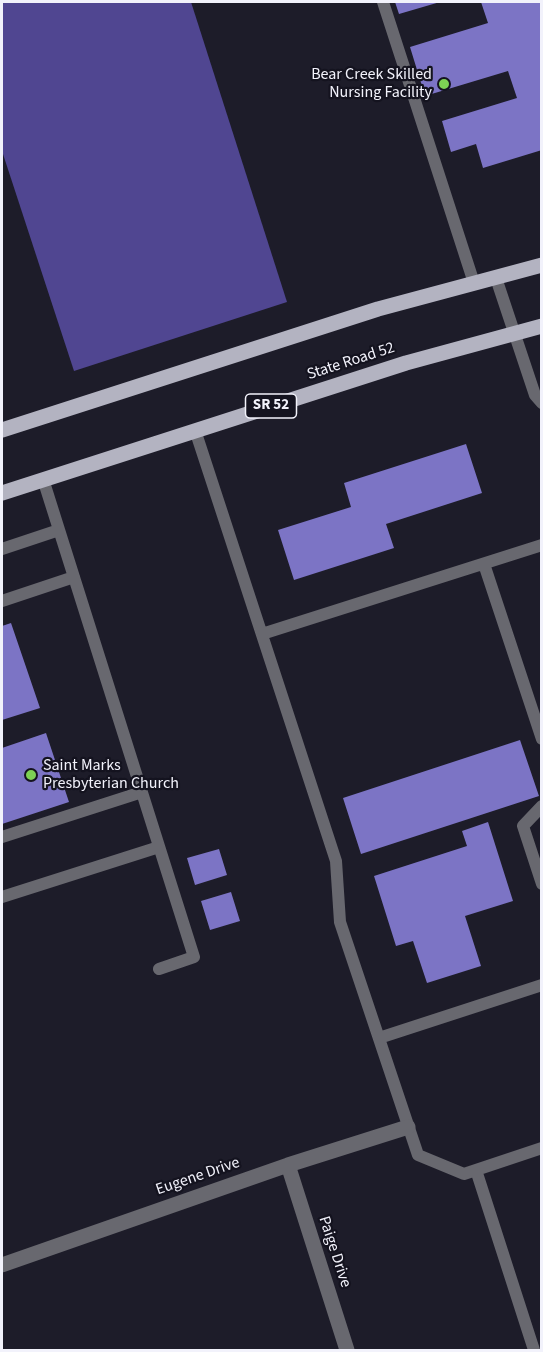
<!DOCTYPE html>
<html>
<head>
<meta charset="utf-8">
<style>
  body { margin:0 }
  #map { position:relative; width:543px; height:1352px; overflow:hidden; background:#1d1c29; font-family:"Source Sans 3",sans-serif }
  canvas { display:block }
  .frame { position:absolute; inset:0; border:3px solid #f2f2fb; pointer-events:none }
</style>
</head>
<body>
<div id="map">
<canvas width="543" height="1352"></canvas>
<div class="frame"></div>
</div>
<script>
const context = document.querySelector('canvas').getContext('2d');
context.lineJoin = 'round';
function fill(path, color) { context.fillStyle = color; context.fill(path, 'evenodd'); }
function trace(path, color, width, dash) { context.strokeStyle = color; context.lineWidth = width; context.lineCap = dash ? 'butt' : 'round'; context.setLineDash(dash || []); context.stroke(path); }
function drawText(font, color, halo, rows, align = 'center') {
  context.font = font + ' "Source Sans 3",sans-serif'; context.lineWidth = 4.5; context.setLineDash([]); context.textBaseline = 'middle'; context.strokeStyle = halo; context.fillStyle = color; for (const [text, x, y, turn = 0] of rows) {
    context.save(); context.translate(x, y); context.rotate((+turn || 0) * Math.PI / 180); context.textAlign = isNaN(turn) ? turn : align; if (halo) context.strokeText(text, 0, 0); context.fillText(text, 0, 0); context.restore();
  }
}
const forest = new Path2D(`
  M2 2H191L287 302 74 371 2 151Z`);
const building = new Path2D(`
  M395 2H440L399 14Z
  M481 2H542V150L483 168 476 144 451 152 442 121 517 98 508 71 425 96 410 47 488 23Z
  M466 444 482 493 386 524 394 548 294 580 278 530 351 507 344 483Z
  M11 623 40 708 2 720V626Z
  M46 733 69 802 2 824V748Z
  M520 740 539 796 361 854 343 798Z
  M488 822 513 901 465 916 481 966 427 983 413 941 396 946 374 876 467 846 462 831Z
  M219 849 227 875 195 885 187 858Z
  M231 892 240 921 210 930 201 901Z`);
const service = new Path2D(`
  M383 2 474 283
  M496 278 535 395 542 403
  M195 430 336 861 340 922 418 1155 464 1174 542 1148
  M43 479 194 957 159 969
  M2 549 59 530
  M484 564 542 739
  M2 601 74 577
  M262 634 542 545
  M542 806 523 826 542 884
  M2 837 142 792
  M2 897 159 847
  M379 1038 542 985
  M476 1170 534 1350`);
const minor = new Path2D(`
  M288 1165 347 1350
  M2 1265 288 1165 408 1127`);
const primary = new Path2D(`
  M2 430 378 309 542 265
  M2 493 406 363 542 326`);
const markers = [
  [444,84,6,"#7dd154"],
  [31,775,6,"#7dd154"]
];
const shields = [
  [271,406,51]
];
const shieldNames = [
  ["SR 52",271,406]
];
const poiNames = [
  ["Bear Creek Skilled",432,75],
  ["Nursing Facility",432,93],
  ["Saint Marks",43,766,"left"],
  ["Presbyterian Church",43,784,"left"]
];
const streetNames = [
  ["State Road 52",351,362,-18],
  ["Eugene Drive",198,1177,-19],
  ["Paige Drive",334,1252,72]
];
fill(forest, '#504691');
fill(building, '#7c74c5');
trace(service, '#68686f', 12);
trace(minor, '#68686f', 15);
trace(primary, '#b3b3c1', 15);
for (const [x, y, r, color] of markers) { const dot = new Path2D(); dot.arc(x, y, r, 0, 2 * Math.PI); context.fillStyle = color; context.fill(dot); trace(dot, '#14131f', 2); }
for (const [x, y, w] of shields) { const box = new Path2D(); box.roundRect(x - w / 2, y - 12, w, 24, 4.5); context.fillStyle = '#14131f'; context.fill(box); trace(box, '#f2f2fb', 1.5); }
drawText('bold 15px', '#f2f2fb', null, shieldNames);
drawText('16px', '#f2f2fb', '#14131f', poiNames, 'right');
drawText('16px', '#f2f2fb', '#14131f', streetNames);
</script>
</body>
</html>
